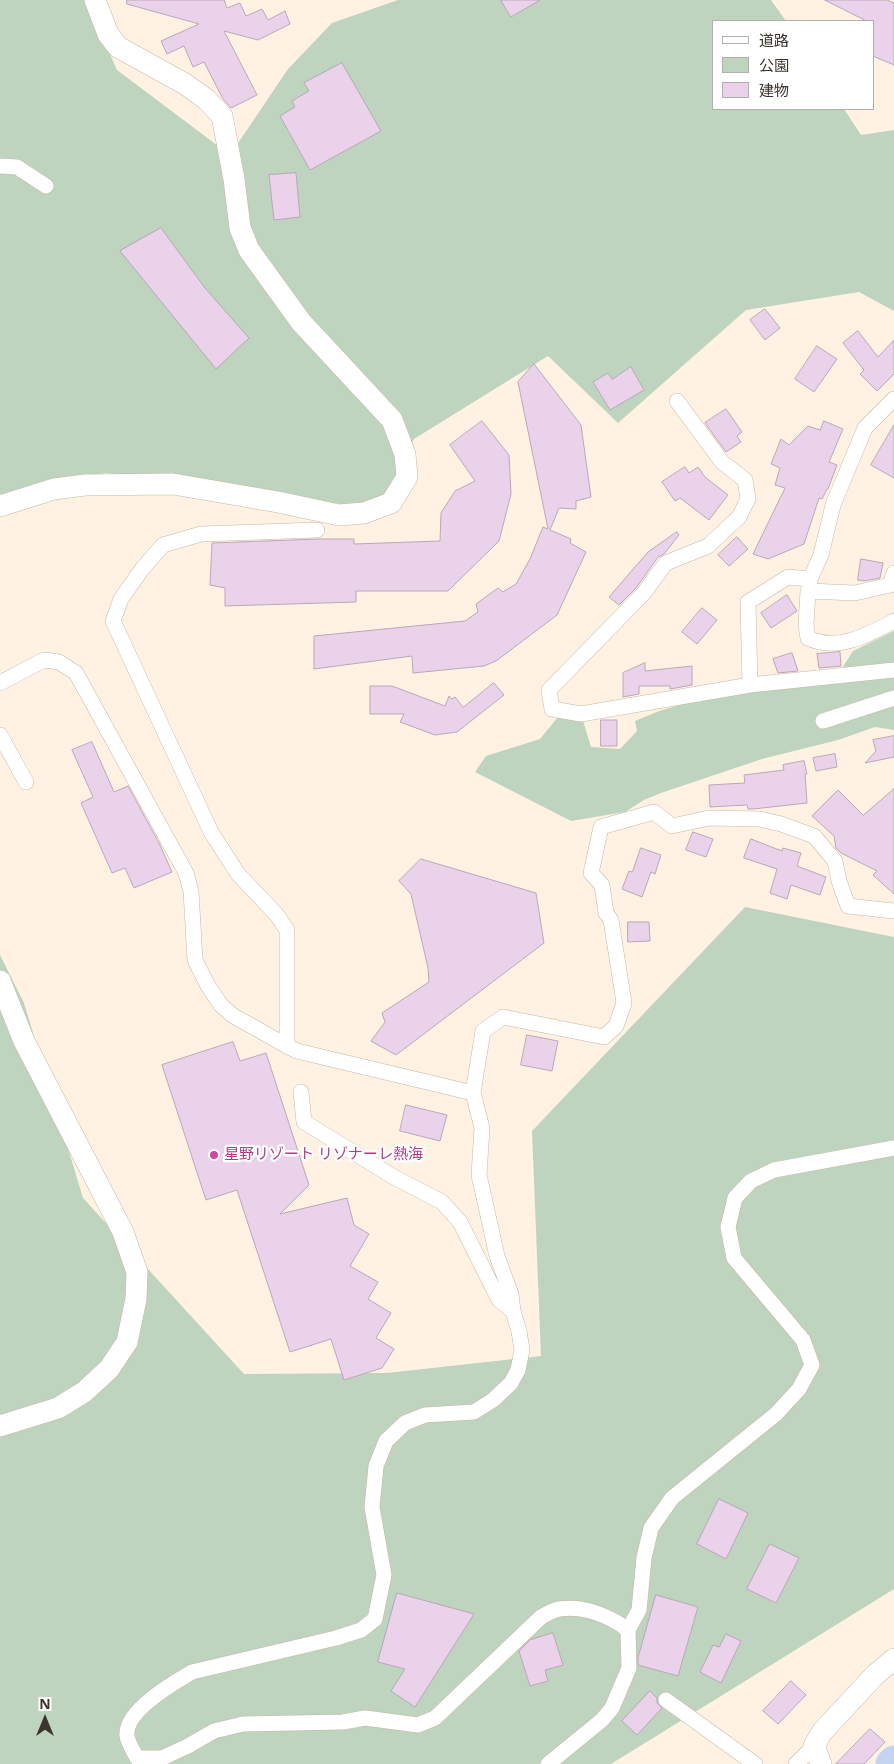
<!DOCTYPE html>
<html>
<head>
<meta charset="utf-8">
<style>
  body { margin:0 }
  #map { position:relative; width:894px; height:1764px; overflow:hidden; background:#fff2e2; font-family:"Open Sans","Noto Sans JP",sans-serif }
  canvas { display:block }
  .legend { position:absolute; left:712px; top:20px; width:162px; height:90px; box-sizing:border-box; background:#fff; border:1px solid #b1aeab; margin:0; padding:6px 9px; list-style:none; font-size:15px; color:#3b352d }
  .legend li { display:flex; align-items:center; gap:10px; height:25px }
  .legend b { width:25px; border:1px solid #b1aeab }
  .north { position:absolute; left:20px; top:1694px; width:50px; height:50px; -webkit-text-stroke:4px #fff; paint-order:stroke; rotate:0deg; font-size:14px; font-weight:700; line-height:20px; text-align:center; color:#3b352d }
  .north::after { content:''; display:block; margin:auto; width:18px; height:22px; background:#3b352d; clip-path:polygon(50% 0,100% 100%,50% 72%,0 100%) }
</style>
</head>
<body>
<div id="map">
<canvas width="894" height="1764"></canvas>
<ul class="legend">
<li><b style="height:6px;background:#fff"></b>道路</li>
<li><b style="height:14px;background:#bed4bf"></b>公園</li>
<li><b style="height:14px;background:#ebd2eb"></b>建物</li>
</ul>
<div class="north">N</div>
</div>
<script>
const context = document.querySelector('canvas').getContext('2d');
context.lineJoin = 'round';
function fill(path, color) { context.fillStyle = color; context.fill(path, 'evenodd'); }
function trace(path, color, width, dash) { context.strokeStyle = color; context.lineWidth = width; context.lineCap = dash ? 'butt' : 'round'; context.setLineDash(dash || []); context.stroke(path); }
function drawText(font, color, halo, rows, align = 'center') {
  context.font = font + ' "Open Sans","Noto Sans JP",sans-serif'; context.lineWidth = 4.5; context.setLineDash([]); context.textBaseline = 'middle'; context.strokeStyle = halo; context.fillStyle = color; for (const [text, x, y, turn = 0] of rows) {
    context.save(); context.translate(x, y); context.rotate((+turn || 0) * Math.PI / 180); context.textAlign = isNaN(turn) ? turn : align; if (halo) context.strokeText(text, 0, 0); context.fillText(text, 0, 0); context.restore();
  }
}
const green = new Path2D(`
  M0 0H86L117 70 230 155 288 69 332 23 398 0H771L786 21H713V109H844L861 135 894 130V311L859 292 746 310 618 423 548 356 414 439 391 491 361 506 313 501 106 473 0 499Z
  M894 631V730L875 727 838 740 762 759 661 793 644 800 625 812 571 821 475 772 486 756 540 739 557 718 581 714 591 747 620 749 637 731 635 721 659 711 727 691 839 673 853 651Z
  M745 907 894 937V1589L611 1764H0V955L24 1003 83 1198 244 1374 387 1373 541 1356 532 1131Z`);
const river = new Path2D(`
  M891 1764 894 1761`);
const building = new Path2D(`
  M127 0H224L227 8 240 3 246 16 262 9 268 20 285 11 290 24 258 40 224 31 257 95 231 108 223 99 204 62 193 67 184 46 167 54 161 41 199 24 127 4Z
  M501 0H540L511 17Z
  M825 0H887L894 3V65L873 56V21H867Z
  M342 63 381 131 310 170 280 116 295 107 292 101 309 91 304 83Z
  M296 173 300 217 274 220 269 175Z
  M161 228 205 288 249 338 216 369 120 251Z
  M765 309 780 328 765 340 750 320Z
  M858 331 878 357 894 340V374L877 391 860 374 864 370 843 343Z
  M817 346 837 359 814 392 795 379Z
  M534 364 581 425 591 497 576 501V509L559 508 550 530 571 539 570 543 586 552 557 615 496 661 484 666 413 673 412 656 314 669V636L465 621 478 612 476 604 498 588 503 592 516 584 530 559 543 527 548 529 518 382Z
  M631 367 644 390 610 410 593 382 608 373 612 379Z
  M726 409 742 432 737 436 741 442 726 452 705 423Z
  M482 421 509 455 511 494 499 541 448 591H356V602L225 606V588L210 585 212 543 319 539H354V544L440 541 441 513 455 491 475 481 450 445Z
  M824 421 843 429 829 462 837 465 828 489H827L822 499 819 498 804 544 768 559 753 554 785 488 775 485 780 468 771 464 781 439 789 445 808 426 820 430Z
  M894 425V478L871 465Z
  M685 467 689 473 698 467 705 477 728 495 709 520 680 498 675 501 662 482Z
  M677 532 679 535 664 554 658 557 636 588 619 605 609 597 648 552Z
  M737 537 748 549 729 566 718 555Z
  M861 559 883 563 880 578 864 581 858 580Z
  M787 595 797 611 771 628 761 613Z
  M702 608 717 620 697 644 682 632Z
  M840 652 841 666 819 668 817 654Z
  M792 653 798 671 778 673 773 659Z
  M645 663V671L692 666V685L670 689V686H639V694L623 697V673Z
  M494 683 504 695 457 732 435 735 400 722 404 714H370V686H392L445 706 449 696 452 699 455 697 463 707Z
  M601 720H617V746H601Z
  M894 736V757L865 763 876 751 873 740Z
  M92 742 114 792 128 786 159 843 172 872 134 888 125 868 112 873 81 803 93 797 72 750Z
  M835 754 837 767 816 771 813 758Z
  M804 761 807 774H805L807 803 753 809H748L747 805 710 807 709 785 745 783 744 775 784 770 783 765Z
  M894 789V894L873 875 877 871 841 853 836 848 834 836 812 816 838 790 863 815Z
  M693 832 713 839 706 857 686 850Z
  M751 839 782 851 783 848 801 853 797 866 826 877 820 895 791 885 787 899 770 893 777 869 744 858Z
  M641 848 661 855 655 874 651 872 642 897 622 889 629 871 632 872Z
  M421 859 536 893 544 943 396 1055 371 1041 385 1022 382 1013 429 982 428 968 411 894 399 881Z
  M628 922H649L650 941 628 942Z
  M527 1035 558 1041 552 1071 521 1065Z
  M233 1042 240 1061 266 1053 309 1185 280 1214 347 1198 354 1225 369 1234 350 1266 378 1282 368 1299 391 1313 376 1338 394 1349 382 1368 344 1380 331 1339 290 1352 237 1190 206 1200 162 1065Z
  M406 1105 447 1115 440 1141 400 1131Z
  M719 1499 748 1513 726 1559 697 1544Z
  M770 1544 799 1558 776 1603 747 1589Z
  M397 1593 474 1614 415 1707 391 1691 405 1669 378 1662Z
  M656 1595 698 1607 678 1676 638 1665V1658Z
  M553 1633 563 1665 545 1670 548 1681 530 1686 519 1651 530 1640Z
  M726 1634 741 1641 721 1683 700 1672 713 1645 719 1647Z
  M791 1681 806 1695 778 1724 763 1711Z
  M650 1691 657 1698V1703L662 1708 637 1735 622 1721Z
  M870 1729 885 1742 864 1764H836Z`);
const street = new Path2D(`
  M0 166 17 167 46 186
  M677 401 722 462 745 480 748 499 739 517 708 546 666 563 643 594 549 690 552 709 581 714 750 685 748 602 788 577 810 579
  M317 530 201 534 163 545 142 569 121 599 113 621 211 832 238 874 277 915 287 930V1046L297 1051 473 1093
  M894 573 890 585 855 593 808 591 806 625 808 638C837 652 868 635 894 621
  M809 589 810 579 821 555 833 505 865 428 894 399
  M0 683 44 660 59 662 76 673 186 873 191 891 195 960 208 986 221 1005 232 1015 287 1046
  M750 685 894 670
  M823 721 894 698
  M0 735 26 782
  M301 1092 304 1122 392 1176 442 1202 460 1222 499 1300 513 1311
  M628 1630C610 1616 583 1605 559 1609 553 1610 547 1614 541 1617L435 1718 418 1725 365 1718 343 1722 243 1724 214 1731 188 1746 162 1758H137C134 1752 128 1743 127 1736 124 1711 173 1683 192 1672L336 1638 361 1630 375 1619 384 1575 372 1507 376 1466 386 1441 405 1423 425 1415 474 1412 493 1400 511 1383 518 1370 522 1350 519 1331 513 1311 511 1294 497 1256 479 1175 482 1128 473 1093 483 1031 503 1017 604 1037 616 1026 624 1003 611 920 606 913 602 885 591 873 601 827 654 812 672 826 709 818 760 819 781 824 814 836 835 861 839 881 848 906 894 911
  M666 1700 755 1764
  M548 1764 602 1720 612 1708 629 1668 628 1630 639 1610 644 1558 651 1528 672 1498 776 1414 799 1389 812 1365 803 1340 734 1258 728 1227 735 1198 751 1181 774 1170 894 1148
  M796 1764 814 1746`);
const secondary = new Path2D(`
  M0 506 54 489 85 485 173 484 278 502 339 515 364 513 391 503 407 477 405 454 392 420 301 322 249 250 240 228 234 179 222 116 206 99 185 84 118 47 108 34 95 0
  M0 981 24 1041 123 1232 137 1272 136 1299 127 1342 109 1369 84 1392 58 1408 0 1426
  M821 1764 814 1746 822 1732 875 1675 894 1659`);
const markers = [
  [214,1155,5,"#d1479c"]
];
const hotelNames = [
  ["星野リゾート リゾナーレ熱海",224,1155]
];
fill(green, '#bed4bf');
trace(river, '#c3d3f0', 31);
fill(building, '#ebd2eb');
trace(building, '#b9a7b8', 1);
trace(street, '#c6b7a4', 16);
trace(secondary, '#c6b7a4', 22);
trace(street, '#fff', 15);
trace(secondary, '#fff', 21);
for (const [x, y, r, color] of markers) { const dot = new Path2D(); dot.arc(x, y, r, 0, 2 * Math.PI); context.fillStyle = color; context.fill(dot); trace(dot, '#fff', 2); }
drawText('15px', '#b23c85', '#fff', hotelNames, 'left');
</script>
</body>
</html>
